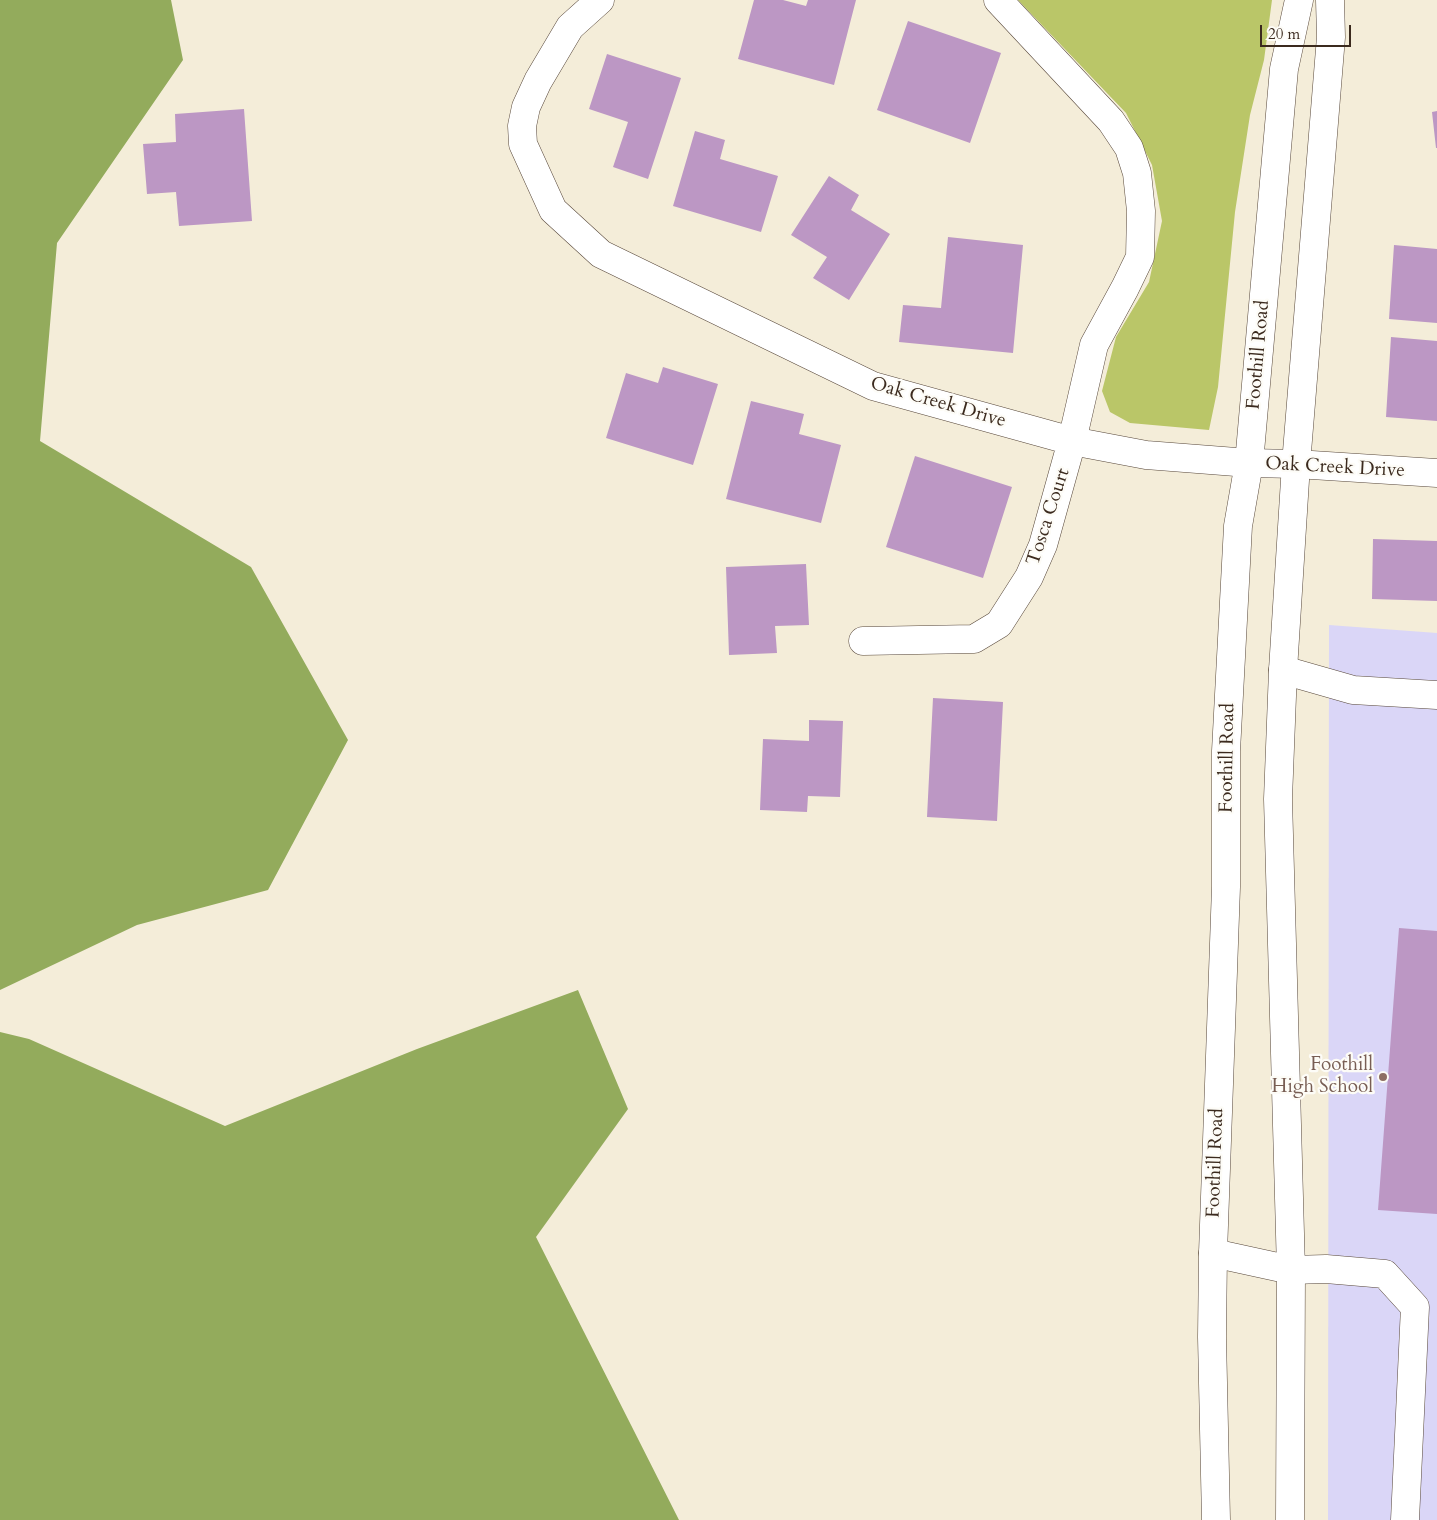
<!DOCTYPE html>
<html>
<head>
<meta charset="utf-8">
<style>
  body { margin:0 }
  #map { position:relative; width:1437px; height:1520px; overflow:hidden; background:#f4edd9; font-family:Cardo,serif }
  canvas { display:block }
  .scale { position:absolute; left:1260px; top:25px; width:91px; height:22px; box-sizing:border-box; border:2px solid #3b2a1e; border-top:0; padding-left:6px; font-size:15px; line-height:18px; white-space:nowrap; color:#3b2a1e; -webkit-text-stroke:4px #fdfcf7; paint-order:stroke }
</style>
</head>
<body>
<div id="map">
<canvas width="1437" height="1520"></canvas>
<div class="scale">20 m</div>
</div>
<script>
const context = document.querySelector('canvas').getContext('2d');
context.lineJoin = 'round';
function fill(path, color) { context.fillStyle = color; context.fill(path, 'evenodd'); }
function trace(path, color, width, dash) { context.strokeStyle = color; context.lineWidth = width; context.lineCap = dash ? 'butt' : 'round'; context.setLineDash(dash || []); context.stroke(path); }
function drawText(font, color, halo, rows, align = 'center') {
  context.font = font + ' Cardo,serif'; context.lineWidth = 4.5; context.setLineDash([]); context.textBaseline = 'middle'; context.strokeStyle = halo; context.fillStyle = color; for (const [text, x, y, turn = 0] of rows) {
    context.save(); context.translate(x, y); context.rotate((+turn || 0) * Math.PI / 180); context.textAlign = isNaN(turn) ? turn : align; if (halo) context.strokeText(text, 0, 0); context.fillText(text, 0, 0); context.restore();
  }
}
const built = new Path2D(`
  M1329 625 1437 633V1520H1328Z`);
const green = new Path2D(`
  M1018 0H1272L1264 60 1250 115 1235 212 1218 387 1209 430 1130 423 1110 412 1102 391 1116 337 1149 282 1162 221 1152 165 1126 113Z`);
const forest = new Path2D(`
  M0 0H171L183 60 57 243 40 441 251 567 348 740 268 890 137 925 0 990Z
  M578 990 628 1109 536 1237 679 1520H0V1032L29 1039 225 1126 417 1049Z`);
const building = new Path2D(`
  M754 0H783L806 6 808 0H856L834 85 738 59Z
  M908 21 1001 53 970 143 877 110Z
  M607 54 681 78 648 179 613 167 628 122 589 109Z
  M244 109 252 221 179 226 176 192 147 194 143 144 176 142 175 114Z
  M1437 111V148H1436L1432 112Z
  M695 131 725 140 720 159 778 176 761 232 673 206Z
  M829 176 859 195 851 210 890 234 849 300 813 278 827 257 791 235Z
  M948 237 1023 245 1013 353 899 342 903 305 941 308Z
  M1394 245 1437 249V323L1389 319Z
  M1391 337 1437 341V421L1386 417Z
  M663 367 718 384 693 465 606 438 626 373 658 383Z
  M751 401 804 414 799 434 841 445 821 523 726 499Z
  M915 456 1012 487 983 578 886 547Z
  M1373 539 1437 541V601L1372 599Z
  M806 564 809 625 775 626 777 653 729 655 726 567Z
  M933 698 1003 702 997 821 927 817Z
  M809 720 843 721 840 797 808 796 807 812 760 810 763 739 809 741Z
  M1399 928 1437 931V1214L1378 1210Z`);
const minor = new Path2D(`
  M600 0 570 27 538 81 526 107 522 126 523 144 553 210 601 254 873 386 1072 441 1146 455 1249 463 1296 464 1437 473
  M863 641 974 639 999 624 1029 577 1043 545 1072 441 1094 345 1125 288 1140 257 1141 211 1137 173 1129 148 1111 121 998 0
  M1283 670 1353 690 1437 695
  M1213 1253 1291 1270 1326 1269 1385 1274 1415 1307 1405 1520`);
const major = new Path2D(`
  M1216 1520 1212 1337 1213 1253 1226 887V751L1238 526 1249 463 1284 69 1299 0
  M1290 1520 1291 1270 1278 799 1283 670 1296 464 1331 37 1330 0`);
const markers = [
  [1383,1077,5,"#8d6e63"]
];
const streetNames = [
  ["Foothill Road",1259,355,-85],
  ["Oak Creek Drive",938,403,16],
  ["Oak Creek Drive",1335,468,3],
  ["Tosca Court",1049,517,-72],
  ["Foothill Road",1228,758,-89],
  ["Foothill Road",1216,1163,-88]
];
const educationNames = [
  ["Foothill",1373,1066],
  ["High School",1373,1088]
];
fill(built, '#dad6f7');
fill(green, '#bac668');
fill(forest, '#93ab5c');
fill(building, '#bc97c4');
trace(minor, '#57473a', 29);
trace(major, '#57473a', 29);
trace(minor, '#fff', 28);
trace(major, '#fff', 28);
for (const [x, y, r, color] of markers) { const dot = new Path2D(); dot.arc(x, y, r, 0, 2 * Math.PI); context.fillStyle = color; context.fill(dot); trace(dot, '#fdfcf7', 2); }
drawText('19px', '#3b2a1e', '#fdfcf7', streetNames);
drawText('19px', '#785e54', '#fdfcf7', educationNames, 'right');
</script>
</body>
</html>
